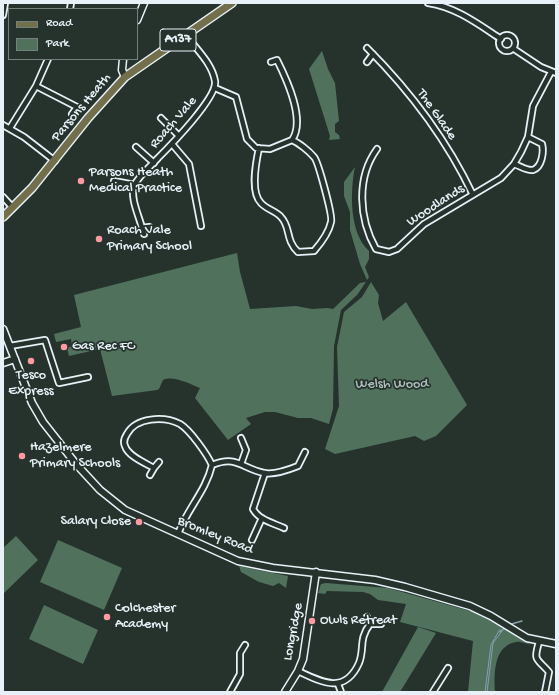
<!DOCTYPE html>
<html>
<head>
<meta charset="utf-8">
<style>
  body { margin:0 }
  #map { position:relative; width:559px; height:695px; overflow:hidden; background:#26332d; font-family:"Gochi Hand",sans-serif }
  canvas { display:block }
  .frame { position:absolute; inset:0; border:4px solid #e8f1f8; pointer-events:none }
  .legend { position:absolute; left:8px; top:8px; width:130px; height:52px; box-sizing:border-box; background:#26332d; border:1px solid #747f7e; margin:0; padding:5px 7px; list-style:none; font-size:12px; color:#e8f1f8 }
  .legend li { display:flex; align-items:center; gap:8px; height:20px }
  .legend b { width:20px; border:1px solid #747f7e }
</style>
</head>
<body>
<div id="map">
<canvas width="559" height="695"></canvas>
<div class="frame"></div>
<ul class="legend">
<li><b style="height:5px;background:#726f4a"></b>Road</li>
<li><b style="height:11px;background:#50725d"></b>Park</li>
</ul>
</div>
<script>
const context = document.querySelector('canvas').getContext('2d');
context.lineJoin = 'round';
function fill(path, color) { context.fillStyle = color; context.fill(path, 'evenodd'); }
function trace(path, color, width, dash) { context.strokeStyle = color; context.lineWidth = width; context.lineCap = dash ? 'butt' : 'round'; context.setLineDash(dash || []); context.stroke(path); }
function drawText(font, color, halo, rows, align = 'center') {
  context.font = font + ' "Gochi Hand",sans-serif'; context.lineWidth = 3.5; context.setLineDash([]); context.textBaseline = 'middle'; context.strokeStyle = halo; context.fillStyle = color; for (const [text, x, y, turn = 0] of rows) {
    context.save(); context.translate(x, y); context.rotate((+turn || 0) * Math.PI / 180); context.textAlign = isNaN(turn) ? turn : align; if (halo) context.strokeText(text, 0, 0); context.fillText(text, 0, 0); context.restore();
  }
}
const green = new Path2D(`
  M322 51 328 69 335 83 339 121 335 124V132L339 135 340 139 329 140 330 136 309 69Z
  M355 167C350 191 349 233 369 251V259L365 267 369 277 367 280 360 264 350 230V212L344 196V182Z
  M237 253 240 272 250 309 296 306 312 309 327 308 333 309 360 283 366 282 357 295 341 310 334 346 333 409 329 424 311 418H298L275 412H265L246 418 251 424 228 440 195 398 200 388C190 384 173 375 163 380L159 389 157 390 112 396 100 349 69 356 67 348 72 346 71 339 56 342 54 334 81 327 74 295Z
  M371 282 379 295 378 303 383 321 406 302 467 405 436 436 424 441 415 436 335 454 325 449 339 406 337 347 344 312 362 297Z
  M16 536 38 560 3 594V548Z
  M58 540 122 568 104 610 40 582Z
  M239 566 288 576 286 588 279 583 273 586 259 582 241 572Z
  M326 583 388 588 470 611V606L531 645C527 644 520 641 516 642 493 646 494 675 495 692H468L473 641 400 622 406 604 378 600 370 594 363 592 327 591 325 594 318 593 321 584Z
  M44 605 98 630 83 664 29 639Z
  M418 627 436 633 400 692H382Z`);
const water = new Path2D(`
  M500 630 502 631 493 643 487 692H485L491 645Z`);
const stream = new Path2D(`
  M508 625 522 621
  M500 632 506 627`);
const street = new Path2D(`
  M428 3C456 7 478 24 501 39
  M70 9 71 3
  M3 15 5 3
  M499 43a8 8 0 1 1 16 0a8 8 0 1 1-16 0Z
  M367 48C410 91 447 140 473 195
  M514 49 541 67 556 73
  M367 62 373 54
  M36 86 77 107 72 114
  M215 88 236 97 247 139 256 148 270 149 292 140C306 120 287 80 277 60L271 62
  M161 118 179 136
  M3 125 24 137 55 161
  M10 128 36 86 48 59
  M172 144 189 164 201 226
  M136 147 154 163
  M259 148C256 162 250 192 261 203 266 209 276 211 281 217 291 227 285 240 298 252L314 251C321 243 329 232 331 222 333 216 318 161 314 157 309 151 299 143 292 140
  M377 149C356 178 359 219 376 249L389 252 397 249 424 224 501 178 514 164 521 152 528 137 533 106 551 72
  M514 164C520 166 527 171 533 170 542 167 544 152 542 144L528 137
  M114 181 135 185
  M3 197 13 208
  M149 227 142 228C139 216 130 198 134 186 138 176 151 166 158 158 170 146 218 97 215 81 212 63 196 49 186 35
  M142 228 144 234
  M10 346 45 340 59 383 88 377
  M241 438 246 450 241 464
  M159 462 154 468C145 463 128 456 125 446 123 442 125 437 127 434 136 417 164 416 180 424 190 430 207 454 212 465 206 491 187 509 178 534
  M212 465C237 455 241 468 264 473 274 475 288 470 298 466L305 452
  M265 473 253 509C259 520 273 523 284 528
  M150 475 154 468
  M252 540 262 518
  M367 617 370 624
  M539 642C533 662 537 658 549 672L545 692
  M298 671C321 682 345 695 359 663 365 648 358 640 370 624H381
  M338 684 341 692
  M230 692 240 674V653L245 645
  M433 692 448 668`);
const secondary = new Path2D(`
  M137 20 144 3
  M123 59 122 70 125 77
  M3 329 32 403 43 422 76 464 100 490 125 510 238 561 273 568 375 580 405 587 470 606 491 616 527 638 556 644
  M3 363 15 359
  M285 692 298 671 303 659 316 572`);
const primary = new Path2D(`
  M3 217 32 188 88 118 125 77 232 3`);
const markers = [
  [81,181,4,"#ff9aa2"],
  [99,239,4,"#ff9aa2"],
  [64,347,4,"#ff9aa2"],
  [31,361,4,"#ff9aa2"],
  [22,456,4,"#ff9aa2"],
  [139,522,4,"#ff9aa2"],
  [107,617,4,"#ff9aa2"],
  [312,621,4,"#ff9aa2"]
];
const shields = [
  [178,40,36]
];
const shieldNames = [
  ["A137",178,40]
];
const streetNames = [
  ["Parsons Heath",82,108,-50],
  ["The Glade",436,115,55],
  ["Roach Vale",174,123,-49],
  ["Woodlands",436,206,-33],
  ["Bromley Road",215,536,22],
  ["Longridge",294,632,-79]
];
const poiNames = [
  ["Parsons Heath",89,173],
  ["Medical Practice",89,189],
  ["Roach Vale",107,231],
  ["Primary School",107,247],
  ["Gas Rec FC",72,347],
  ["Tesco",31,376,"center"],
  ["Express",31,392,"center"],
  ["Hazelmere",30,448],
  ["Primary Schools",30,464],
  ["Salary Close",131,522,"right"],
  ["Colchester",115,609],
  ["Academy",115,625],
  ["Owls Retreat",320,621]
];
const parkNames = [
  ["Welsh Wood",392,385]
];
fill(green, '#50725d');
fill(water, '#4c6b73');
trace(water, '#8aa1a8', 1);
trace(stream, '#8aa1a8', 1.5);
trace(street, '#e8f1f8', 8);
trace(secondary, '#e8f1f8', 9);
trace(primary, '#e8f1f8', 10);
trace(street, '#26332d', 4.5);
trace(secondary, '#26332d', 6);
trace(primary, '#726f4a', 7);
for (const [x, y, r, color] of markers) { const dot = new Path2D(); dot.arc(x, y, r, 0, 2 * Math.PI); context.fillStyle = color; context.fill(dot); trace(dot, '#26332d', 1.5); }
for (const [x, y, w] of shields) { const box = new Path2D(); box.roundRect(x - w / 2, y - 11, w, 22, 3); context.fillStyle = '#26332d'; context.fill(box); trace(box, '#e8f1f8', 1); }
drawText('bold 13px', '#e8f1f8', null, shieldNames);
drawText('14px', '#e8f1f8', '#26332d', streetNames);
drawText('14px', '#e8f1f8', '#26332d', poiNames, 'left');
drawText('14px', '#abbeba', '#26332d', parkNames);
</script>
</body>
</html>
